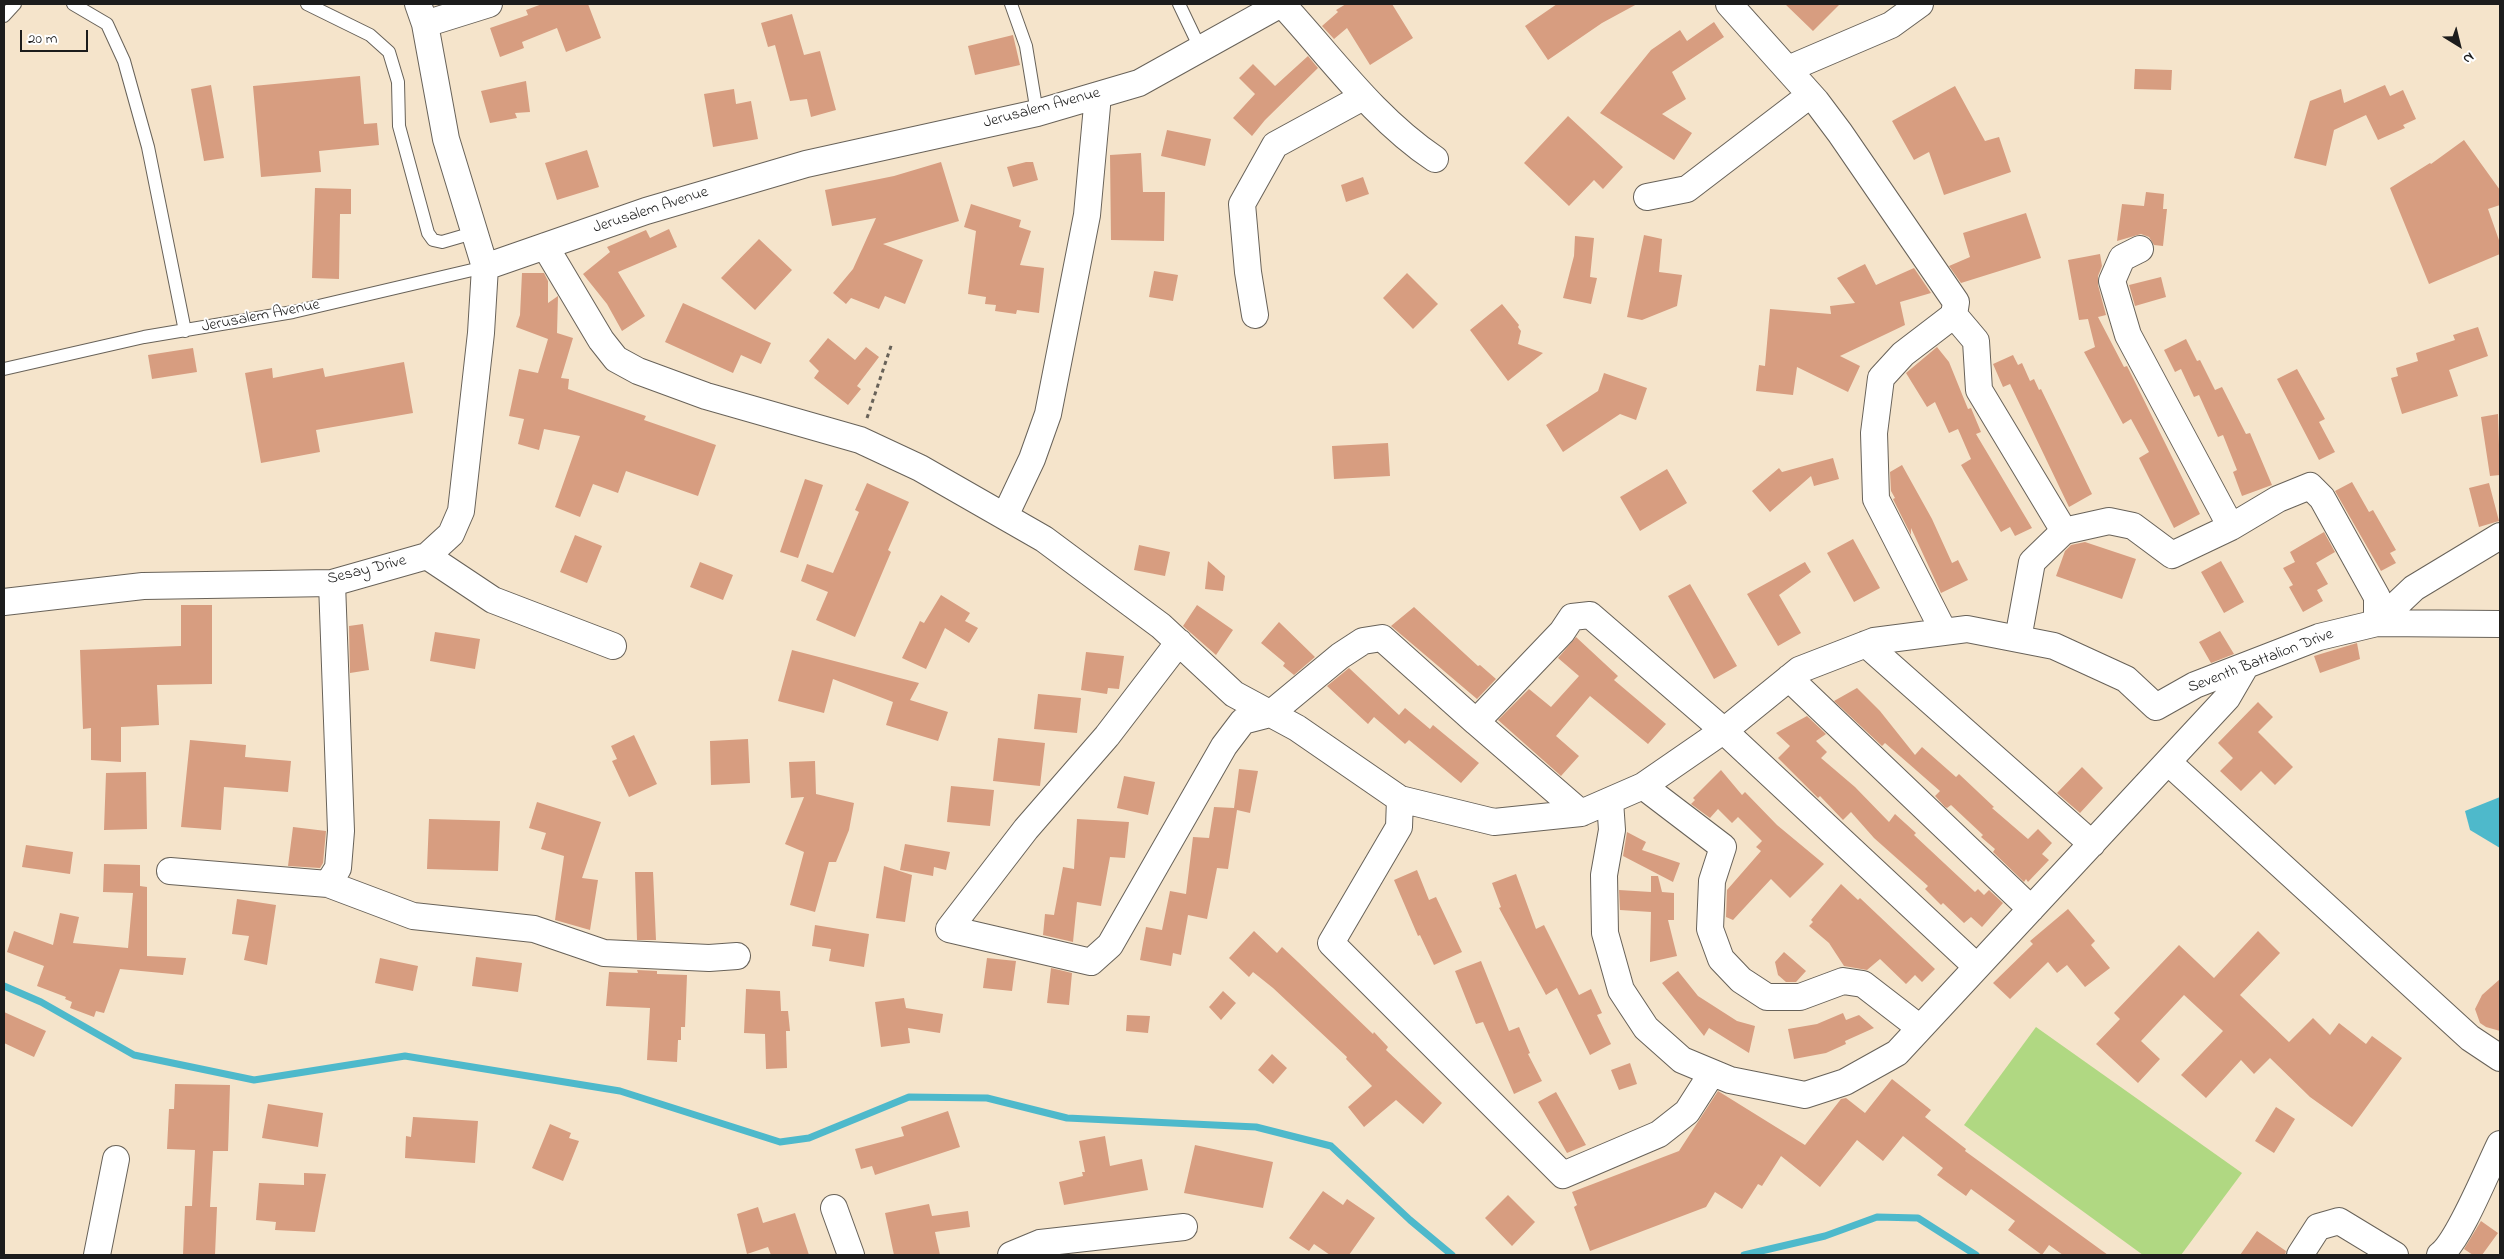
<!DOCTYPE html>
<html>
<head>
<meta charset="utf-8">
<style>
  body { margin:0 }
  #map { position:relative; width:2504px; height:1259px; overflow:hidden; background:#f5e4cb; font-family:"Indie Flower",sans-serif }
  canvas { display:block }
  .frame { position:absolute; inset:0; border:5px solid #1c1c1c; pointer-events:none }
  .north { position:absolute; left:2434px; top:20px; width:50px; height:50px; -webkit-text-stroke:4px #fff; paint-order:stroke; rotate:144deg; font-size:14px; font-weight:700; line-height:20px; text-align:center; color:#1c1c1c }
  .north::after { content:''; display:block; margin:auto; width:18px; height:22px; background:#1c1c1c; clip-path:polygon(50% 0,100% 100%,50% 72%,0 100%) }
  .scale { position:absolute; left:20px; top:30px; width:68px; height:22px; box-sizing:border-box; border:2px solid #1c1c1c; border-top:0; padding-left:6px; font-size:15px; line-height:18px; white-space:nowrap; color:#1c1c1c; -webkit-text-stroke:4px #fff; paint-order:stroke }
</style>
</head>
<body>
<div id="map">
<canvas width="2504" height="1259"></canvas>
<div class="frame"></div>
<div class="north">N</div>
<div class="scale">20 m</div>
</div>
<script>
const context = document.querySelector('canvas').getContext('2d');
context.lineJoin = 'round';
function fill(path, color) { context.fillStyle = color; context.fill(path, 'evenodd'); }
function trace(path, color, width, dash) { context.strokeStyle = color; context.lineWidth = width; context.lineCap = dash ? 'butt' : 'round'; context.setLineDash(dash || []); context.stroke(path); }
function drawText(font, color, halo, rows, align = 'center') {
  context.font = font + ' "Indie Flower",sans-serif'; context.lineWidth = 4; context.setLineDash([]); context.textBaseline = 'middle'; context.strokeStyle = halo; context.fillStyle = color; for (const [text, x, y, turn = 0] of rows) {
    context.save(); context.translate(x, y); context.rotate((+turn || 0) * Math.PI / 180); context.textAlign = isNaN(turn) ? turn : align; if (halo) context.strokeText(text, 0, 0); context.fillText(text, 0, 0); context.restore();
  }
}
const green = new Path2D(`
  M2036 1027 2242 1173 2181 1255H2143L1964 1125Z`);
const water = new Path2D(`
  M2500 797V848L2470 830 2465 811Z`);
const stream = new Path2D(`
  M4 986 41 1002 134 1055 254 1080 405 1056 620 1091 780 1142 809 1138 909 1097 987 1098 1067 1118 1256 1127 1331 1146 1410 1220 1452 1255
  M1744 1255 1825 1236 1877 1217 1918 1218 1976 1255`);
const building = new Path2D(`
  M542 4H588L601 38 566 52 557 28 522 42 524 48 500 57 490 28 528 15 526 10Z
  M1346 4H1392L1413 38 1370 65 1347 28 1334 39 1322 26 1338 12 1336 10Z
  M1557 4H1637L1602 23 1548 60 1525 26Z
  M1785 4H1840L1813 31Z
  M792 14 804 55 820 51 836 110 811 117 807 99 790 101 775 45 768 47 761 23Z
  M1714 22 1724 37 1672 72 1686 99 1662 114 1692 133 1674 160 1600 113 1651 50 1680 30 1687 41Z
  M1013 35 1020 65 975 75 968 46Z
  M1308 56 1318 68 1265 120 1252 136 1233 118 1255 94 1239 78 1253 64 1275 86Z
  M2135 69 2172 70 2171 90 2134 89Z
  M360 76 364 124 377 123 379 145 319 151 321 172 261 177 253 86Z
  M526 81 530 112 515 113 517 118 490 123 481 91Z
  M211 85 224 158 204 161 191 89Z
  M2385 85 2390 96 2403 90 2416 119 2403 125 2405 128 2378 140 2366 115 2334 130 2326 166 2294 158 2310 101 2341 89 2344 103Z
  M1955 86 1985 141 1999 137 2011 172 1944 195 1929 152 1914 160 1892 121Z
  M734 89 736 104 751 101 758 139 713 147 704 94Z
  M1568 116 1623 167 1603 189 1594 180 1569 206 1524 163Z
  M1167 130 1211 139 1205 166 1161 156Z
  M2464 140 2500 190V205L2488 209 2500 243V254L2429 284 2390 188 2430 163 2431 164Z
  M587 150 599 187 557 200 545 163Z
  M1141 153 1143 192H1165L1164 241 1111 240 1110 155Z
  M941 162 959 221 883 244 923 260 905 304 885 296 879 309 851 298 846 304 833 293 853 269 876 218 832 226 825 190 894 176Z
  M1026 162H1033L1038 180 1013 187 1007 167Z
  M1363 177 1369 194 1346 202 1341 185Z
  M315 188 351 189V214H340L339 279 312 278Z
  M2146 192 2164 194 2163 209H2167L2163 246 2154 245 2149 237 2141 234 2117 241 2122 204 2144 206Z
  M971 204 1021 220 1019 227 1031 231 1020 265 1044 268 1039 313 1017 310 1016 314 995 311 996 305 985 304 986 297 968 294 976 231 964 227Z
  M2026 213 2041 258 1961 283 1949 266 1970 257 1963 233Z
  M669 229 677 247 618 272 645 316 622 331 607 304 583 274 610 252 607 247 646 230 650 238Z
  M1644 235 1662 239 1659 272 1682 275 1677 306 1642 320 1627 317Z
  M1575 236 1594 238 1590 277 1597 278 1591 304 1563 298 1574 256Z
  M759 239 792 270 755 310 721 278Z
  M2100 254 2102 266 2098 276V285L2106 315 2098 317 2124 367 2127 366 2138 388 2200 514 2174 528 2139 458 2149 452 2131 419 2123 424 2084 352 2095 347 2088 319 2079 320 2068 260Z
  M1865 264 1876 285 1914 268 1931 293 1900 302 1905 325 1840 356 1860 366 1848 392 1797 367 1793 395 1756 391 1759 365 1765 366 1770 309 1831 314 1830 306 1855 303 1837 278Z
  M1154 271 1178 275 1173 301 1149 297Z
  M522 273H544L548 281V303L558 296 557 333 573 338 561 378 569 379 568 389 646 416 644 420 716 445 698 496 626 471 618 493 593 484 580 517 555 507 580 436 544 429 539 450 518 444 524 419 509 416 519 369 538 373 548 339 516 327 520 315Z
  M1407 273 1438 304 1413 329 1383 298Z
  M2161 277 2166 297 2135 306 2129 285Z
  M683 303 771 343 761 364 741 355 733 373 665 342Z
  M1502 304 1519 325 1518 327 1521 331 1518 344 1543 353 1508 381 1470 330Z
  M2478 327 2488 356 2449 370 2458 396 2402 414 2391 378 2398 376 2396 368 2418 361 2416 353 2455 340 2453 335Z
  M828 338 855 360 866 347 879 357 857 386 861 389 848 405 814 378 819 371 809 361Z
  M2186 339 2197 361 2200 360 2215 390 2222 387 2246 434 2250 433 2272 485 2242 496 2233 472 2237 470 2223 435 2218 437 2199 395 2194 397 2181 369 2175 372 2164 350Z
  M1937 347 1949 362 1968 409 1971 408 1981 432 1976 434 2032 528 2015 536 2010 527 2001 532 1961 465 1971 459 1958 429 1949 433 1935 402 1927 407 1906 373Z
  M193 348 197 372 152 379 148 355Z
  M2013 355 2018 365 2022 363 2030 381 2034 379 2039 390 2041 389 2092 494 2069 507 2010 384 2003 387 1993 364Z
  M404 362 413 413 316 430 320 452 261 463 245 373 272 368 273 378 323 368 325 377Z
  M2297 369 2325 419 2319 422 2335 452 2319 460 2277 379Z
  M1604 373 1647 388 1636 420 1620 414 1563 452 1546 425 1598 391Z
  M2498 414 2500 475 2490 476 2481 417Z
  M1388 443 1390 476 1334 479 1332 446Z
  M1833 458 1839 479 1814 486 1811 476 1770 512 1752 491 1779 468 1782 472Z
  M1902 465 1932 519 1952 563 1958 560 1968 580 1941 593 1911 528V535L1893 499 1895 498 1891 491 1890 472Z
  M1667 469 1687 503 1640 531 1620 497Z
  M805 479 823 485 798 558 780 552Z
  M2352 482 2369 512 2373 510 2396 550 2390 553 2396 563 2381 571 2335 491Z
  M867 483 909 502 888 550 891 552 855 637 816 620 828 592 801 581 807 564 833 573 859 512 855 510Z
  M2489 483 2499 521 2479 527 2469 488Z
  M2324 532 2335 552 2316 563 2328 584 2317 590 2323 601 2303 612 2289 587 2293 585 2283 568 2295 562 2290 552Z
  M575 535 602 546 587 583 560 572Z
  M1853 539 1880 588 1854 602 1827 553Z
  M2085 542 2136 559 2122 599 2056 576 2065 551 2071 545Z
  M1139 545 1170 552 1165 576 1134 570Z
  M1208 561 1225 576 1223 591 1205 589Z
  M2221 561 2244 602 2224 613 2201 572Z
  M700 562 733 575 723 600 690 587Z
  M1805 562 1811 572 1779 595 1801 633 1778 646 1747 594Z
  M1690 584 1737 666 1714 679 1668 596Z
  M941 595 970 613 965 621 978 628 969 643 945 628 926 669 902 658 920 621 924 623Z
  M181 605H212V684L157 685 159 725 121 727V762L91 760V728L83 729 80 650 181 646Z
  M1197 605 1233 630 1216 655 1183 626Z
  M1414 607 1478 666 1480 665 1496 679 1477 699 1391 626Z
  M1279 622 1315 657 1294 675 1283 666 1285 663 1261 643Z
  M363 624 369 670 350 673 349 626Z
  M2220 631 2234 654 2211 663 2199 642Z
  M435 632 480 639 475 669 430 661Z
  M1576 637 1618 676 1614 680 1666 724 1648 744 1590 696 1556 736 1579 756 1561 776 1498 720 1529 689 1551 707 1579 676 1558 658Z
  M2357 643 2360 659 2320 673 2314 656Z
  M792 650 919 683 910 700 948 712 938 741 886 725 893 702 833 679 824 713 778 701Z
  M1086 652 1124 656 1119 689 1108 688 1107 694 1081 690Z
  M1349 668 1399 715 1405 708 1430 729 1433 725 1479 763 1461 783 1409 740 1405 744 1374 717 1368 724 1327 686Z
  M1857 688 1880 711 1915 755 1922 747 1956 777 1959 774 1994 807 1992 808 2028 839 2038 829 2052 843 2042 854 2049 860 2028 882 2026 879 2024 882 1993 852 1995 849 1981 837 1983 835 1951 805 1947 808 1945 807 1935 796 1940 791 1885 743 1882 746 1834 701Z
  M1038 694 1081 698 1077 733 1034 729Z
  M2258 702 2273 717 2258 732 2293 767 2275 785 2261 771 2241 791 2220 771 2233 758 2218 743Z
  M1807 716 1826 734 1816 741 1827 752 1821 758 1855 787 1889 822 1895 814 1916 833 1914 835 1975 892 1978 889 1984 895 1989 890 2003 903 1982 927 1971 917 1964 923 1943 903 1941 905 1925 889 1928 886 1874 838 1851 812 1843 820 1820 796 1818 798 1778 758 1790 746 1776 733Z
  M634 735 657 784 629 797 612 761 617 759 611 746Z
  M998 738 1045 743 1040 786 993 781Z
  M748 739 750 783 711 785 710 741Z
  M190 740 246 745 245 757 291 761 288 792 224 787 221 830 181 827Z
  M815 761 816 794 854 803 849 830 836 862H829L815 912 790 905 804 852 785 844 804 797 791 798 789 762Z
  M2082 767 2103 788 2080 813 2057 793Z
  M1239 769 1258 771 1250 813 1237 810 1228 869 1217 868 1207 919 1188 915 1181 955 1173 953 1171 966 1140 960 1146 927 1162 930 1170 891 1186 894 1193 837 1209 838 1214 807 1234 808Z
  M1721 770 1742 795 1745 792 1777 825 1824 864 1790 898 1771 879 1733 920 1726 917 1727 890 1761 851 1756 847 1762 841 1738 817 1732 823 1718 809 1710 818 1691 804 1695 800 1693 798Z
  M146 772 147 829 104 830 106 773Z
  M1124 776 1155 782 1148 815 1117 808Z
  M951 786 994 790 990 826 947 822Z
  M537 802 601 822 582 878 598 880 590 930 555 920 564 856 541 849 546 833 529 828Z
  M429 819 500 821 498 871 427 869Z
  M1077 819 1129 822 1125 858 1110 857 1101 906 1077 902 1073 942 1043 935 1045 914 1054 915 1063 867 1074 869Z
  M293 827 326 831 323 863 320 868 288 866Z
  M1627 832 1646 842 1642 850 1680 863 1673 882 1623 856Z
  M905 844 950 852 946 870 934 867 933 876 900 870Z
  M26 845 73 852 70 874 22 867Z
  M104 864 140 865V886L147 887V956L186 958 183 975 120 969 104 1013 96 1011 94 1017 70 1008 72 1002 65 999 66 997 37 986 44 966 7 952 14 931 53 945 60 913 79 917 73 943 128 948 133 893 103 892Z
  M884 866 912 875 905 922 876 918Z
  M1417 870 1429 900 1436 897 1462 952 1434 965 1420 935 1418 936 1394 880Z
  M635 872H653L656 940H637Z
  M1516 874 1536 929 1544 925 1579 995 1591 989 1602 1013 1597 1015 1611 1044 1590 1055 1557 988 1546 995 1499 908 1501 907 1492 883Z
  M1651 876H1658L1662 892 1674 893V920H1668L1677 956 1650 962 1651 912 1620 910 1619 890 1651 892Z
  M1841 884 1858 900 1860 898 1935 969 1922 982 1915 975 1906 984 1880 959 1867 970 1844 966 1829 943 1809 926 1813 922 1811 920Z
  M237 899 276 905 267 965 244 960 249 936 232 934Z
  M2068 909 2095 941 2091 945 2110 968 2085 987 2067 965 2057 973 2048 962 2010 999 1993 983 2033 944 2030 941Z
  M815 925 869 934 864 967 829 961 831 949 812 946Z
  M1254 931 1277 953 1282 947 1298 962 1373 1034 1374 1032 1388 1047 1386 1050 1442 1103 1423 1124 1396 1100 1364 1127 1348 1107 1372 1086 1346 1059 1347 1057 1273 988 1253 972 1249 977 1229 958Z
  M2258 931 2280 953 2240 995 2289 1042 2313 1018 2330 1035 2339 1023 2366 1044 2372 1036 2402 1058 2352 1127 2310 1097 2270 1058 2254 1074 2241 1060 2206 1098 2181 1075 2223 1031 2184 995 2141 1041 2160 1059 2138 1083 2096 1044 2120 1019 2114 1013 2179 945 2214 978Z
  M1784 952 1806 971 1796 982H1786L1778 975 1775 962Z
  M476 957 522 963 518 992 472 986Z
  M380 958 418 966 413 991 375 983Z
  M987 958 1016 961 1012 991 983 988Z
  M1481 961 1509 1031 1519 1027 1530 1053 1528 1054 1542 1081 1514 1094 1483 1022 1476 1024 1455 971Z
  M1051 968 1072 973 1069 1005 1047 1003Z
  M637 970 657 971V974L687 975 685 1027H681V1040H678L677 1062 647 1060 650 1008 606 1006 609 972 638 973Z
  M1678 971 1698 996 1737 1021 1755 1026 1749 1053 1709 1028 1704 1036 1662 983Z
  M2500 979V1031L2486 1027 2480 1023 2475 1009 2482 995Z
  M746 989 780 991 781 1011H788L790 1031H786L787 1068 766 1069 765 1034 744 1033Z
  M1223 991 1236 1003 1221 1020 1209 1007Z
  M904 998 906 1008 943 1014 940 1033 908 1028 910 1043 881 1047 875 1002Z
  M4 1012 46 1031 34 1057 4 1043Z
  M1843 1013 1846 1020 1859 1015 1874 1028 1845 1041 1846 1044 1826 1053 1794 1059 1788 1029 1817 1024Z
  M1127 1015 1150 1016 1148 1033 1126 1031Z
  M1272 1054 1287 1068 1273 1084 1258 1070Z
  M1630 1063 1637 1084 1619 1090 1611 1070Z
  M1892 1079 1931 1110 1925 1117 1966 1149 1965 1151 2108 1255H2063L2049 1245 2042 1255 2008 1230 2015 1221 1971 1189 1966 1196 1937 1175 1943 1168 1903 1136 1883 1161 1857 1140 1820 1187 1781 1156 1762 1186 1758 1184 1742 1209 1715 1192 1706 1207 1590 1251 1574 1207 1577 1205 1572 1192 1679 1151 1718 1091 1805 1145 1841 1099 1846 1098 1865 1113Z
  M175 1084 230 1085 228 1151H213L210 1207H217L215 1255H183L185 1206H192L195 1150 167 1149 169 1109H174Z
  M1556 1092 1586 1145 1567 1153 1538 1102Z
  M268 1104 323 1113 318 1147 262 1138Z
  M2276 1107 2295 1119 2274 1153 2255 1141Z
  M948 1111 960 1147 875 1175 872 1166 861 1169 855 1149 904 1136 901 1127Z
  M413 1117 478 1121 475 1163 405 1158 406 1136 411 1137Z
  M550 1124 571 1133 569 1138 579 1141 563 1181 532 1168Z
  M1105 1136 1110 1166 1142 1159 1148 1190 1064 1205 1059 1182 1083 1176 1082 1172H1085L1079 1141Z
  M1195 1145 1273 1162 1263 1208 1184 1193Z
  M304 1173 326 1174 315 1232 275 1230 276 1222 256 1220 259 1183 304 1185Z
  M1323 1191 1343 1205 1347 1199 1375 1218 1349 1255H1330L1314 1244 1309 1251 1289 1238Z
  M1508 1195 1535 1222 1512 1246 1485 1218Z
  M929 1204 932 1216 968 1211 970 1227 935 1232 940 1255H894L885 1213Z
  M758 1207 763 1223 795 1213 809 1255H771L768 1247 747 1254 737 1214Z
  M2481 1221 2498 1233 2482 1255H2473L2464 1249Z
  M2257 1231 2286 1251 2285 1255H2240Z`);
const path = new Path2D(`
  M867 418 892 343`);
const lane = new Path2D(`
  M73 4 107 24 124 61 148 147 185 331
  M307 4 370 35 389 52 398 82 399 126 428 233 433 240 442 242 473 233
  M1011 4 1026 46 1037 113
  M1179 4 1200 48
  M4 16 15 4
  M4 369 144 337 293 312 485 267`);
const street = new Path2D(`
  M1282 4C1331 57 1374 118 1435 159
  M1729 4 1816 101 1840 133 1956 302 1954 315 1976 341 1979 390 2064 531 2032 562 2018 639
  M425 24 489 4
  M1788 69 1891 25 1920 4
  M1647 197 1687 189 1810 95
  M545 246 601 340 616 359 638 371 706 396 860 440 920 468 1044 539 1161 626 1234 694 1297 728 1400 799 1494 822 1581 813 1643 786 1730 726 1799 670 1874 641 1967 629 2054 646 2126 679 2156 707 2195 685 2319 637 2377 623 2500 624
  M2140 249 2122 258 2112 281 2128 335 2231 527
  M485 267 646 211 806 164 1037 113 1139 83 1281 4
  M1255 315 1248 272 1242 204 1275 145 1363 97
  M1005 516 1032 459 1048 414 1087 215 1098 95
  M2064 531 2109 521 2133 526 2172 555 2231 527 2278 499 2310 486 2322 498 2377 597V623
  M427 556 493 600 613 646
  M4 602 143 586 332 583 427 556 451 534 461 511 481 333 485 267 446 139 425 24 418 4
  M2377 623 2414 588 2500 536
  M1944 632 1876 499 1874 433 1881 378 1903 354 1954 315
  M1179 642 1107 736 1026 829 949 929 1091 962 1110 945 1224 746 1243 721 1270 714 1340 656 1363 641 1382 638 1476 722
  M1866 644 2092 844
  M1789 678 2031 909
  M2168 762 2470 1038 2500 1058
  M1643 786 1723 847 1712 881 1710 929 1721 959 1741 980 1767 997H1800L1843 981 1863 984 1920 1028
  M1400 799 1399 827 1331 943 1563 1175 1659 1134 1687 1112 1712 1073
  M1610 801 1612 830 1604 875 1605 933 1621 990 1646 1028 1682 1060 1730 1080 1805 1095 1845 1082 1897 1053 2227 698 2245 667
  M1581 813 1476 722 1562 632 1572 617 1590 615 1723 730 1977 967
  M170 871 328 884 338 868 341 831 332 583
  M328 884 413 916 534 929 604 953 709 958 737 956
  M834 1208 851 1255
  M97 1255 116 1159
  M1011 1255 1040 1243 1184 1227
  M2300 1255 2318 1227 2339 1221 2395 1255
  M2440 1255C2459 1241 2488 1168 2500 1144`);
const streetNames = [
  ["Jerusalem Avenue",1042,109,-15],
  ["Jerusalem Avenue",651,211,-18],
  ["Jerusalem Avenue",261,317,-11],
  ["Sesay Drive",367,571,-14],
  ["Seventh Battalion Drive",2261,662,-21]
];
fill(green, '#b0d882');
fill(water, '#4eb9cb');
trace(stream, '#4eb9cb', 7);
fill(building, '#d79d80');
trace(lane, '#686259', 14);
trace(street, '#686259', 28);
trace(path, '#686259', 3, [4, 4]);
trace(lane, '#fff', 12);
trace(street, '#fff', 26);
drawText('16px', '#1c1c1c', '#fff', streetNames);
</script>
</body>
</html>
